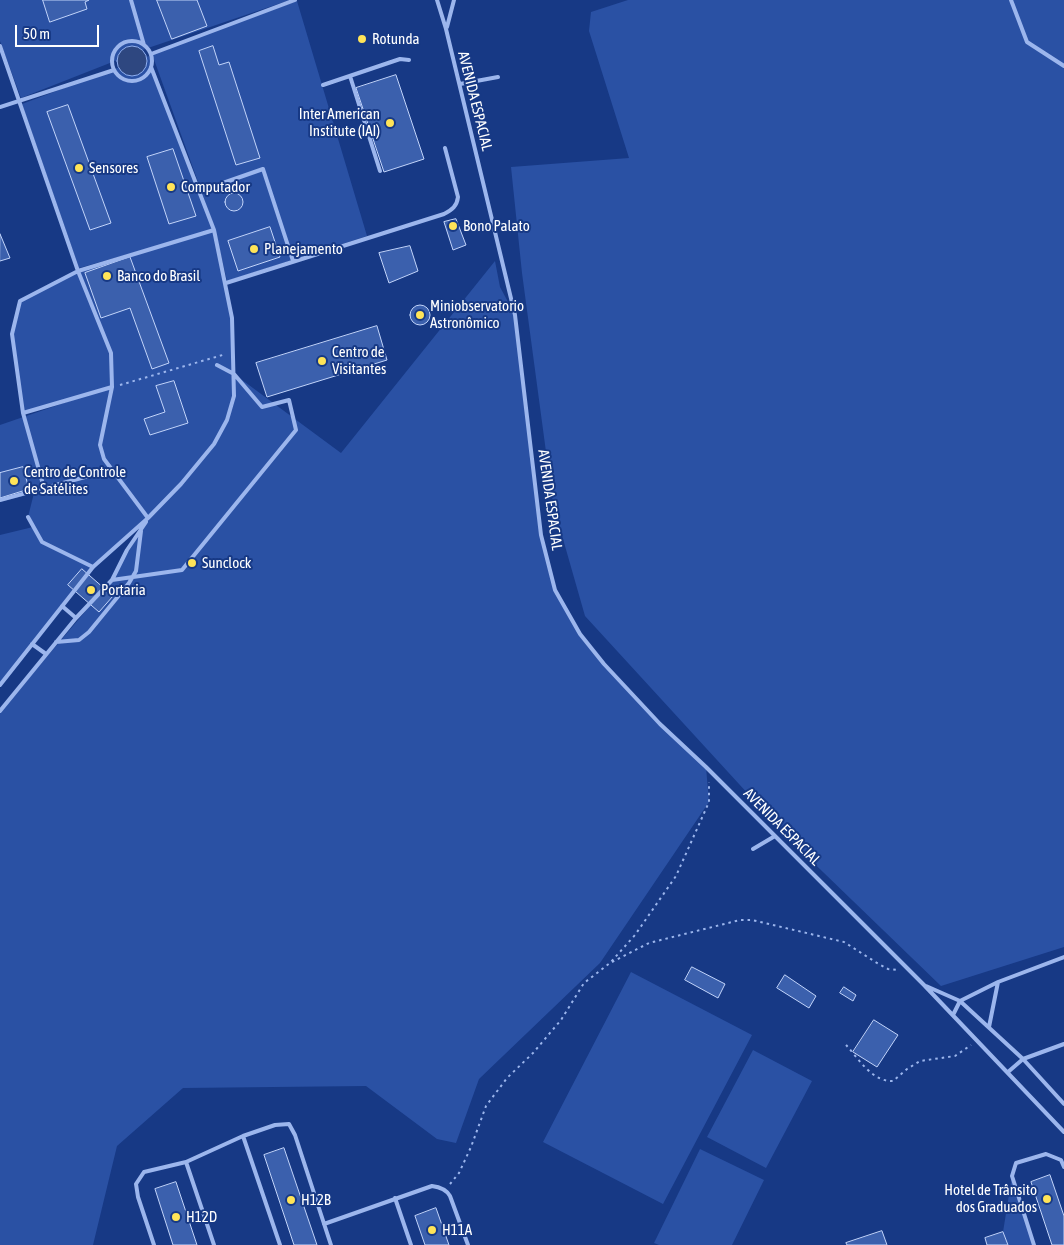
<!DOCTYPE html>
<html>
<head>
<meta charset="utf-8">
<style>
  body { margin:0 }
  #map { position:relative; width:1064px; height:1245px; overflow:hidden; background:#173985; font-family:"Asap Condensed",sans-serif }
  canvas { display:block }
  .scale { position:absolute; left:15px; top:25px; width:84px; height:22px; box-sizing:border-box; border:2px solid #fff; border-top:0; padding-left:6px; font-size:15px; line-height:18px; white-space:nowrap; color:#fff; -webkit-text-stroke:4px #173985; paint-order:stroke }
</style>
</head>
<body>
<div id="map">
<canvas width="1064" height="1245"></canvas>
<div class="scale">50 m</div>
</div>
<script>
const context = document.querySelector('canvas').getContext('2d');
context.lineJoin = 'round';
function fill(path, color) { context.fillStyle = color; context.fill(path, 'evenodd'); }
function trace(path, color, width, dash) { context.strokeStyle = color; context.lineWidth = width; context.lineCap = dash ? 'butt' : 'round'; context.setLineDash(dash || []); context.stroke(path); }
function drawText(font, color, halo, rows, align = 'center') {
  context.font = font + ' "Asap Condensed",sans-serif'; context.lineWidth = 4; context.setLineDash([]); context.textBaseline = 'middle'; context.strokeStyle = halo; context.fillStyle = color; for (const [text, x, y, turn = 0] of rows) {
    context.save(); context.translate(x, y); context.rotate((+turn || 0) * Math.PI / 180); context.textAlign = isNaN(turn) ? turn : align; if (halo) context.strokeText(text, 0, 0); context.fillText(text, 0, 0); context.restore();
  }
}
const green = new Path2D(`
  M0 0H290L148 48 21 98 0 41Z
  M628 0H1064V947L941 986 794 844 585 616 553 504 522 273 511 167 629 158 589 31 591 12Z
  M297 1 367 236 227 281 215 229 152 54Z
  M149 56 214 230 232 318 234 374 341 453 495 261 500 287 515 315 541 535 555 590 580 634 604 664 660 724 706 767 709 802 600 963 479 1079 456 1143 437 1139 366 1086 183 1088 117 1146 93 1245H0V712L112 580 147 520 93 567 0 684V535L33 527 28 517 34 493 0 502V425L93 393 23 413 12 334 20 301 78 271 185 238 79 268 22 104Z
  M631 972 752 1035 663 1204 543 1142Z
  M753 1050 812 1081 766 1168 707 1137Z
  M700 1149 764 1180 732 1245H659L654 1243Z
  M1012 1176 1034 1245H1008L1003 1232Z`);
const water = new Path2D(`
  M117 61a15 15 0 1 1 30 0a15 15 0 1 1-30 0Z`);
const building = new Path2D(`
  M43 0H89L85 2 87 9 50 22Z
  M157 0H197L207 26 172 39Z
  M213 46 219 65 229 62 260 158 236 165 199 51Z
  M396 75 424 159 384 172 356 88Z
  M68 105 111 223 90 230 47 112Z
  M173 149 196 216 169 224 147 157Z
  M225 202a9 9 0 1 1 18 0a9 9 0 1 1-18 0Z
  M456 219 466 245 453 250 444 222Z
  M270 227 280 257 238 271 228 241Z
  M0 234 10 258 0 261Z
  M410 246 418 271 389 283 379 253Z
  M130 257 169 363 152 369 130 308 101 318 85 273Z
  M410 315a10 10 0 1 1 20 0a10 10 0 1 1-20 0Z
  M377 326 387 360 267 397 256 363Z
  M174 381 188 423 150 435 144 419 165 412 156 386Z
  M23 467 29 489 0 498V473Z
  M82 569 113 596 99 612 68 585Z
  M692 967 725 984 718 998 685 980Z
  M785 975 816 996 809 1008 777 988Z
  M844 987 856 995 853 1001 840 993Z
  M874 1020 898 1035 877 1067 853 1052Z
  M284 1148 317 1245H294L264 1155Z
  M1050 1175 1064 1216V1245H1052L1031 1182Z
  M176 1182 197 1245H173L155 1189Z
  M436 1208 449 1245H425L415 1216Z
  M882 1231 887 1245H847L846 1243Z
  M1003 1232 1008 1245H987L985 1238Z`);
const path = new Path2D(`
  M120 385 226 354
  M612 962 649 943 740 920H752L844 942 877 963 888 969 897 970
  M846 1045C859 1059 872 1082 893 1081L907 1069 920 1061 955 1056 971 1045
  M450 1184 459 1173 471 1147 486 1106 507 1078 533 1053 561 1020 584 983 610 963 635 935 676 876 709 802V782`);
const service = new Path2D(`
  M131 0 144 45
  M437 0 446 29 515 315 541 535 555 590 580 634 604 664 660 724 706 767 924 985 1064 1132
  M1011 0 1027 42 1064 66
  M447 27 454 0
  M112 61a20 20 0 1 1 40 0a20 20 0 1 1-40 0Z
  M0 46 78 271 111 353 112 387 100 445 104 459 148 518
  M151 54 295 0
  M350 76 380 171
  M460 84 498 77
  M323 85 400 59 409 60
  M0 107 114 70
  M200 191 263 169 293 261
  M226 283 444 214C452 210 457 206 458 197L445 148
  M23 413 112 387
  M44 488 23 413 12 334 20 301 78 271 214 230
  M0 500 111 470
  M28 517 42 542 93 567
  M112 580 182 570 296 430 289 400 262 407 234 374 217 365
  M62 606 76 618
  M56 642 79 640 89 632 129 583 136 571 141 531
  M32 644 46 654
  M0 685 93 567 148 518 181 484 214 444 227 420 234 396 232 318 214 230 151 67
  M0 711 76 618 112 580 127 550 146 522
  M753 849 775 836
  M926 986 960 1001 1023 1059 1064 1104
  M953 1015 960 1001 998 982 1064 957
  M989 1027 998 982
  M1008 1072 1023 1059 1064 1044
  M243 1136 280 1245
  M186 1162 214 1245
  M395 1198 411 1245
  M324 1224 432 1186C440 1187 446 1189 450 1196L468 1245
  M154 1245 138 1197 136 1184 144 1172 186 1162 243 1136 275 1125 289 1124 295 1135 331 1245
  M1034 1245 1012 1176 1016 1163 1046 1154 1061 1160 1064 1167`);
const markers = [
  [362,39,5,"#ffe458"],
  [390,123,5,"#ffe458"],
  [79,168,5,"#ffe458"],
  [171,187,5,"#ffe458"],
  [453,226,5,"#ffe458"],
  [254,249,5,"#ffe458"],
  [107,276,5,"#ffe458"],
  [420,315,5,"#ffe458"],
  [322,361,5,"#ffe458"],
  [14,481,5,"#ffe458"],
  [192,563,5,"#ffe458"],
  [91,590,5,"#ffe458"],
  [1047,1199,5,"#ffe458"],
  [291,1200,5,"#ffe458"],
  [176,1217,5,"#ffe458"],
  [432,1230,5,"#ffe458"]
];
const poiNames = [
  ["Rotunda",372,39],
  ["Inter American",380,114,"right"],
  ["Institute (IAI)",380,131,"right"],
  ["Sensores",89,168],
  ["Computador",181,187],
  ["Bono Palato",463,226],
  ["Planejamento",264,249],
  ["Banco do Brasil",117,276],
  ["Miniobservatorio",430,306],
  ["Astronômico",430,323],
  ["Centro de",332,352],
  ["Visitantes",332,369],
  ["Centro de Controle",24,472],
  ["de Satélites",24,489],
  ["Sunclock",202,563],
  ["Portaria",101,590],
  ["Hotel de Trânsito",1037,1190,"right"],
  ["dos Graduados",1037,1207,"right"],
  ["H12B",301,1200],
  ["H12D",186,1217],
  ["H11A",442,1230]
];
const streetNames = [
  ["AVENIDA ESPACIAL",475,101,76],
  ["AVENIDA ESPACIAL",550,500,82],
  ["AVENIDA ESPACIAL",782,827,45]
];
fill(green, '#2a51a4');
fill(water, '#2e4780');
trace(water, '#8faff0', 1);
fill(building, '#3b60ad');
trace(building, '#c2d4fa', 1);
trace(path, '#9cb6ed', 2, [2.5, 4]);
trace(service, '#9cb6ed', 4);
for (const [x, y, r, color] of markers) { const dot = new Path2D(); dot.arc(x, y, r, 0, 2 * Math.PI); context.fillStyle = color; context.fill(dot); trace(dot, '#173985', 2); }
drawText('15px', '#fff', '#173985', poiNames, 'left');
drawText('15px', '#fff', '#173985', streetNames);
</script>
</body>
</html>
